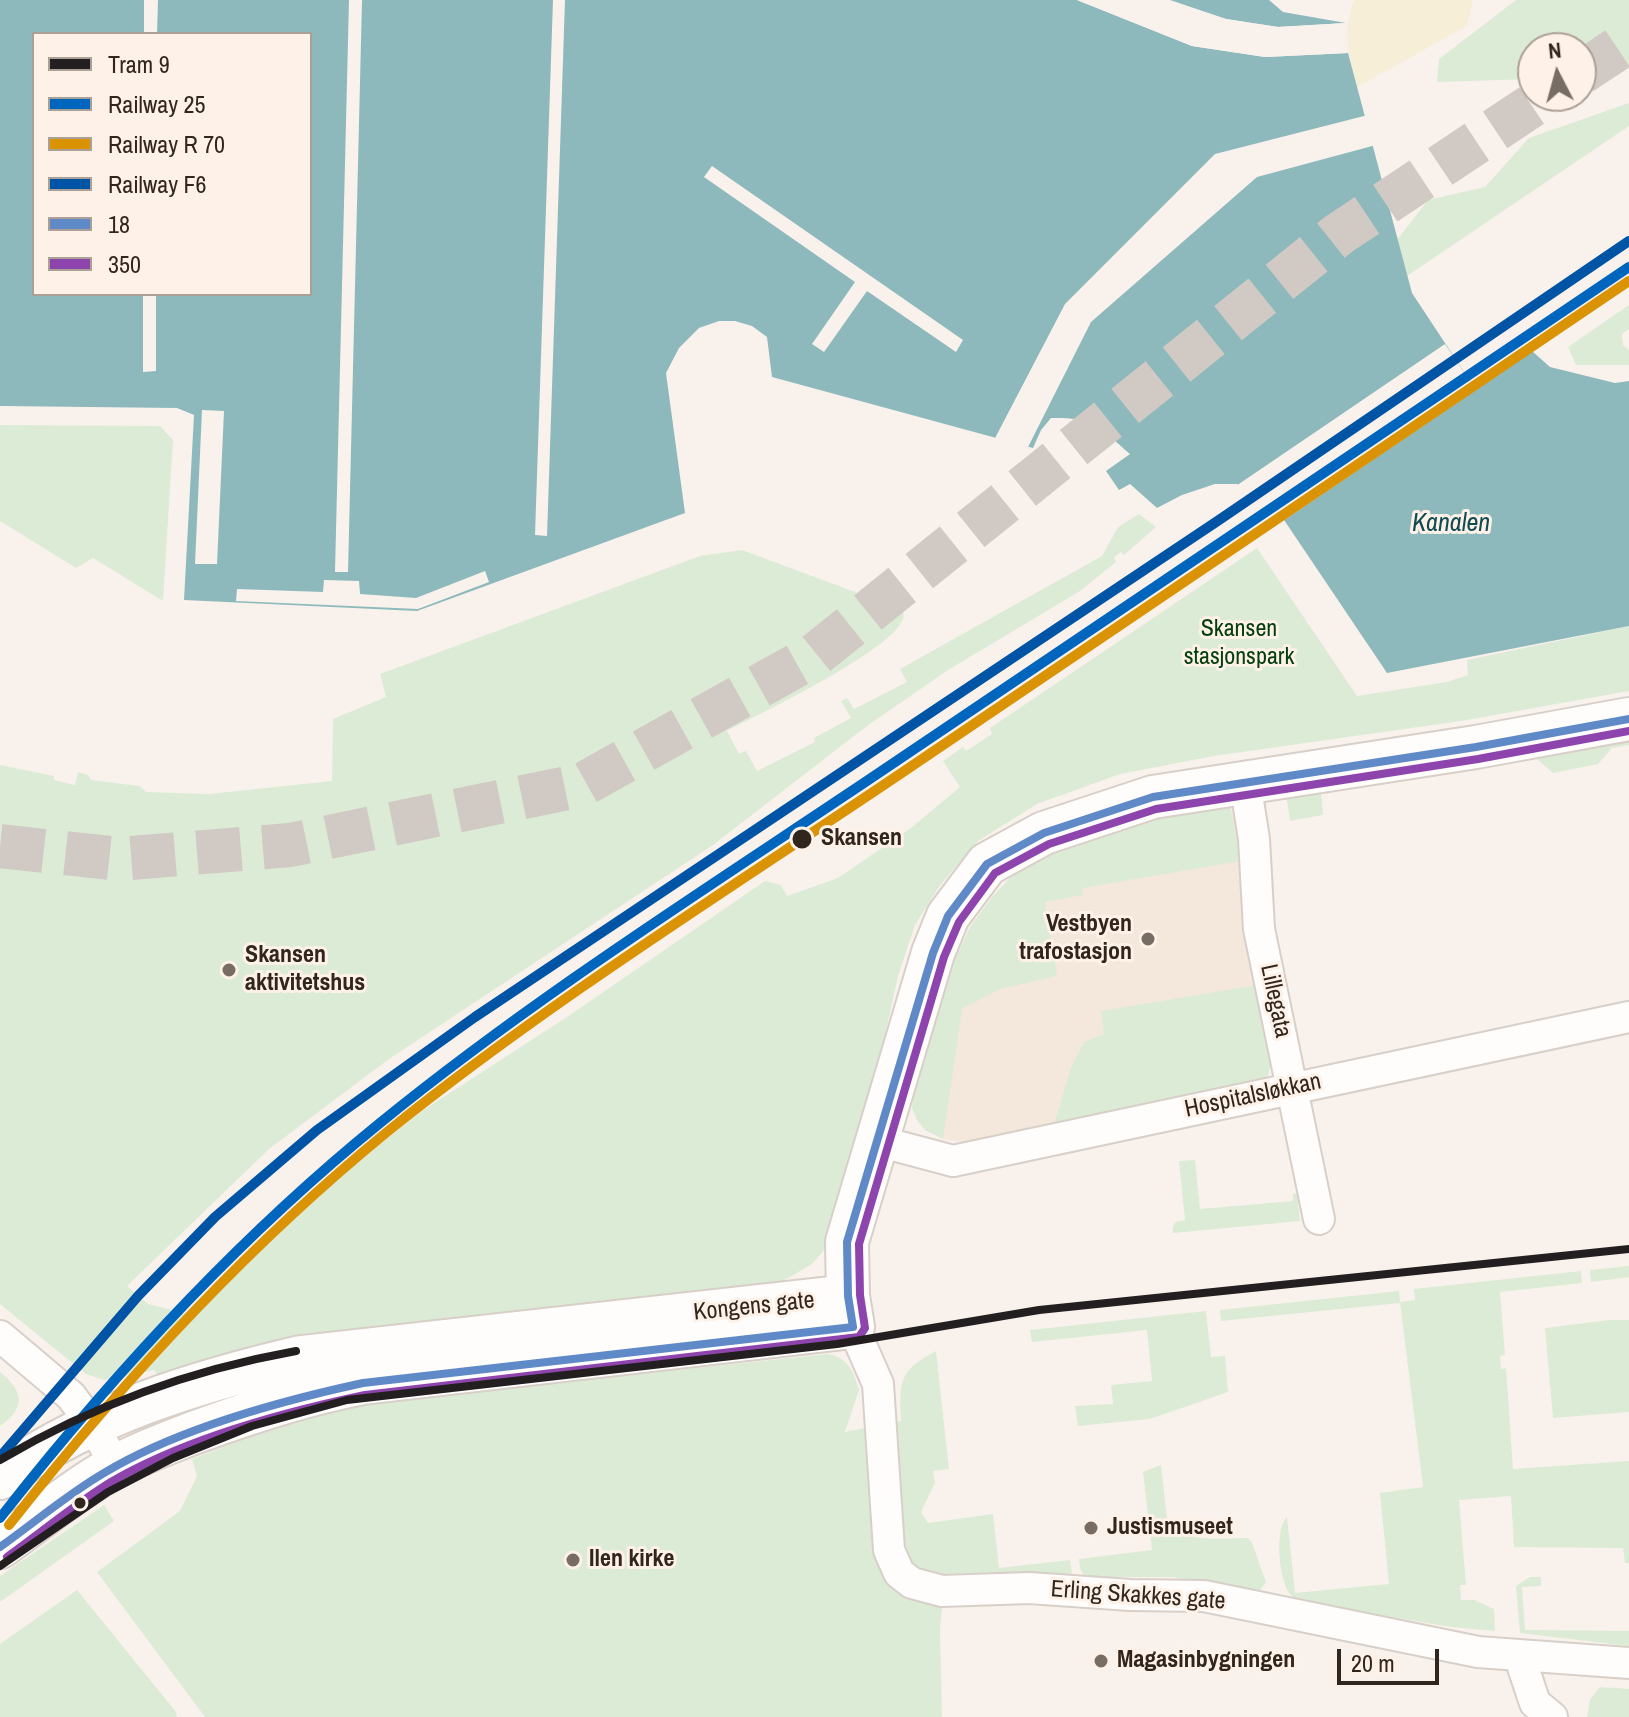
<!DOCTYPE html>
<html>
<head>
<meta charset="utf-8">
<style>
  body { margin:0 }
  #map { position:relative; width:1629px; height:1717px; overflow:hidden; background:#f9f2ec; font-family:"Archivo Narrow",sans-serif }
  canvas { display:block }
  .legend { position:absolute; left:32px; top:32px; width:280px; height:264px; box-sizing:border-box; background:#fef1e7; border:2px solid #aca096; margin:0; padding:10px 14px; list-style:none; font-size:24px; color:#31261d }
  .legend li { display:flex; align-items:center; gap:16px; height:40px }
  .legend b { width:40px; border:2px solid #aca096 }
  .north { position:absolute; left:1517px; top:32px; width:80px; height:80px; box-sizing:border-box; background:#fef1e7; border:2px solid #aca096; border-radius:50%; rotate:354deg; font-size:22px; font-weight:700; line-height:32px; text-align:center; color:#31261d }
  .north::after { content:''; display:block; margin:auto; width:28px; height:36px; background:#776d65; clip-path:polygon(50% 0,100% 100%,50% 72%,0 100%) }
  .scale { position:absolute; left:1337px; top:1649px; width:102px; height:36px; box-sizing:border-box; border:4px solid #31261d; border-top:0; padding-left:10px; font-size:24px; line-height:28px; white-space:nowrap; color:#31261d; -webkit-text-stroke:6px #fef1e7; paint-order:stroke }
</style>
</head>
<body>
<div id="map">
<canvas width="1629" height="1717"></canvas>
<ul class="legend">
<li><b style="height:10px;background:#231f20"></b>Tram 9</li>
<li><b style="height:10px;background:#0065bd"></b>Railway 25</li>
<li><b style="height:10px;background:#d99304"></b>Railway R 70</li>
<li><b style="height:10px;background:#0054a6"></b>Railway F6</li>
<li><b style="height:10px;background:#5f8ac7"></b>18</li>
<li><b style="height:10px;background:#8e44ad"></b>350</li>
</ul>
<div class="north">N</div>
<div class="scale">20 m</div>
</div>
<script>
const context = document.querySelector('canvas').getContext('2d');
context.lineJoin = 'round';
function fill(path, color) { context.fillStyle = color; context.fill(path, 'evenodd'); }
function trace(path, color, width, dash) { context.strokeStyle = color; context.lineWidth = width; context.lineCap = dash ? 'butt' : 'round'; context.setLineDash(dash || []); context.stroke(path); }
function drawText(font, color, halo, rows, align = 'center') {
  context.font = font + ' "Archivo Narrow",sans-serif'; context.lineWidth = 6; context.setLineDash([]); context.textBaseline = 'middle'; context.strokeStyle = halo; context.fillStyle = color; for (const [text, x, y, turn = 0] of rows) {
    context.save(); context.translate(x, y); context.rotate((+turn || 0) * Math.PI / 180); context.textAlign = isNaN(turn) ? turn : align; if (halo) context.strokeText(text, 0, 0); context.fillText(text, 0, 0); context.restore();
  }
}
const commercial = new Path2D(`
  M1230 806 1234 815 1271 1064 1267 1078 964 1142 943 1139 925 1130 912 1108 915 1086 949 972 970 927 992 897Z`);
const green = new Path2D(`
  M1516 0H1629V67L1617 76 1581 78V48H1533V79L1437 82 1439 59Z
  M1629 103V126L1407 276 1397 240 1428 200 1485 187 1529 138Z
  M1629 305V329L1622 334 1623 345 1629 350V365H1576L1568 347Z
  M0 425 160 426 173 440 163 601 93 558 76 568 0 521Z
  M1139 514 1156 527 1124 555 1121 552 1114 557 1116 562 1080 591 948 670 867 726 713 845 389 1059 269 1149 127 1286 148 1304 192 1315 316 1195 422 1111 567 1017 765 881 781 885 787 896 838 878 911 828 960 787 943 761 963 747 966 751 992 734 990 728 1257 548 1357 696 1447 682 1468 675 1467 660 1629 626V691L1461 721 1214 756 1120 774 1037 804 978 841 941 884 915 925 898 976 865 1126 832 1241 812 1264 776 1285 301 1339 239 1351 158 1376 155 1370 104 1380 86 1374 0 1304V765L54 776V780L75 785 78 772 88 775 91 780 140 786 146 792 209 794 332 781 333 719 386 697 380 674 700 556 742 550 901 609C904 615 905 615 902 621 887 653 763 712 727 731L739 754 746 751 757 771 815 742 814 738 851 718 841 701 847 698 854 709 907 682 900 669 1102 556 1118 527Z
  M1629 728V745L1612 748 1598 764 1553 773 1537 759 1321 793 1323 815 1290 821 1285 787Z
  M1230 806 1241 861 1082 888 1083 895 1045 902 1057 976 1000 989 962 1009 943 1139 925 1130 917 1120 912 1108 915 1086 949 972 970 927 992 897 1017 870 1042 853 1127 821Z
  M1259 981 1271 1064 1267 1078 1054 1124 1072 1065 1084 1042 1104 1034 1101 1011 1252 986Z
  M1195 1160 1200 1209 1293 1201V1194L1297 1193 1300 1221 1173 1233V1226L1176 1222 1185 1220 1179 1161Z
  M1629 1266V1277L1591 1282 1590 1270Z
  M1581 1271 1582 1283 1500 1292 1505 1355 1500 1356 1501 1369 1506 1368 1513 1469 1629 1461V1563H1625L1623 1548 1514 1547 1511 1496 1459 1500 1466 1585H1460L1461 1600H1474L1494 1609 1495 1631 1451 1627 1302 1602C1298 1599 1293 1598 1290 1594 1279 1580 1274 1530 1287 1517L1295 1593 1389 1584 1380 1493 1423 1487 1400 1303 1221 1321 1220 1310 1399 1291 1400 1302 1415 1300 1414 1289Z
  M1206 1311 1211 1357 1225 1356 1228 1392 1150 1419 1078 1426 1075 1406 1113 1404 1111 1385 1152 1381 1147 1330 1032 1342 1030 1330Z
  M1610 1320H1629V1412L1553 1418 1545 1328Z
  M936 1351 949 1469 933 1471 935 1483 921 1512 928 1523 993 1514 999 1568 1070 1560 1072 1574 1064 1577H945L940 1629 942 1717H205L97 1572 180 1511 197 1476 192 1459C255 1434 317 1415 383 1401L828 1354C849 1358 853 1371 859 1390L845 1432 901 1421C899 1380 899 1371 936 1351Z
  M0 1372C24 1391 26 1408 0 1426Z
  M1161 1465 1167 1519H1173C1182 1546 1223 1537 1248 1538L1252 1543 1266 1582 1257 1594 1173 1577H1085L1080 1569 1079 1559 1152 1550 1143 1472Z
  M104 1505 114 1521 0 1602V1576Z
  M1530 1577H1541V1586L1522 1587 1525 1630 1629 1631V1646L1520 1633 1516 1586Z
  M77 1590 176 1712 177 1717H0V1644Z
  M1600 1687 1629 1689V1717H1587L1590 1700Z`);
const sand = new Path2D(`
  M1354 0H1473L1467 26 1357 87C1348 54 1342 33 1354 0Z`);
const water = new Path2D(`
  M0 0H1077L1192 46 1265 57 1348 53 1412 293 1476 390 1532 351 1550 367 1615 383 1629 381V626L1387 673 1284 520 1237 484H1215L1182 495 1157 508 1130 484 1119 490 1106 471 1130 454C1099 427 1093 417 1051 418L1041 430 1033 448 772 377 767 337 752 326 735 321H719L699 328 679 348 666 373 685 513 417 611 184 600 194 415 177 408 0 406ZM34 34H310V294H34Z
  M1170 0H1269L1283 12 1346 23 1278 27 1226 19Z`);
const pier = new Path2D(`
  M144 0H158L157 34H144Z
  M349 0H362L348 572H335Z
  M553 0H565L547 536 535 535Z
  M1077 0H1086L1193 42 1265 53 1348 49V53L1265 57 1192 46Z
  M1166 0 1226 19 1278 27 1346 23 1347 27 1277 31 1225 23 1168 4Z
  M1368 115 1376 145 1257 177 1091 322 1026 451 993 442 1065 304 1215 154Z
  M712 166 963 340 956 352 867 291 824 352 812 344 855 282 704 177Z
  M143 294H156V371L143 372Z
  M1445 344 1476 390 1280 523 1233 488Z
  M202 410 224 411 217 564H195Z
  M485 571 489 582 418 609 236 601 237 589 323 592 324 580 359 581 360 594 416 598Z`);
const trunkTunnel = new Path2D(`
  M1581 73 1629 41
  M0 846 119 859 290 845 582 785 815 655 1339 234 1546 96`);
const minor = new Path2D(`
  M1245 782 1254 839 1259 929 1319 1219
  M878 1141 953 1161 1629 1017
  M853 1327 878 1384 889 1550 899 1573 912 1583 942 1591 1029 1588 1130 1595 1204 1596 1478 1652 1629 1663
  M0 1336 71 1396 92 1424 116 1466
  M1519 1655 1535 1703 1552 1717`);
const secondary = new Path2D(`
  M0 1478C90 1414 195 1382 301 1357L848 1296
  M0 1547C31 1525 61 1500 94 1479 124 1459 160 1446 193 1433 251 1412 303 1395 363 1383L853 1327 848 1296 847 1242 933 953 948 916 987 864 1044 833 1153 797 1476 747 1629 719`);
const bus1 = new Path2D(`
  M853 1327 848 1296 847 1242 933 953 948 916 987 864 1044 833 1153 797 1476 747 1629 719
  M0 1547C35 1522 68 1494 104 1473 177 1429 280 1401 363 1383L853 1327`);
const bus2 = new Path2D(`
  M7 1557C42 1532 75 1504 111 1482 183 1440 284 1412 365 1395L859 1337 865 1328 860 1295 859 1244 944 957 959 922 995 873 1049 844 1156 809 1478 759 1629 731`);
const rail1 = new Path2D(`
  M0 1518C113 1374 237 1239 380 1123 542 991 725 877 898 760 1142 596 1385 431 1629 267`);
const rail2 = new Path2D(`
  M9 1525C122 1382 245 1248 387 1132 548 1002 731 888 903 772 1145 609 1387 445 1629 281`);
const rail3 = new Path2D(`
  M0 1457 138 1296 215 1217 317 1130 475 1017 1219 520 1629 241`);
const tram1 = new Path2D(`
  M0 1460C93 1405 190 1370 296 1351
  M0 1566 108 1492 173 1458 252 1426 347 1400 837 1344 1039 1310 1629 1249`);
const markers = [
  [802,839,11,"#31261d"],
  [1148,939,8,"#776d65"],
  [229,970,8,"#776d65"],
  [80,1503,7,"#31261d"],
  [1091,1528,8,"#776d65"],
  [573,1560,8,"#776d65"],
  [1101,1661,8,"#776d65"]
];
const parkNames = [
  ["Skansen",1239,630],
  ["stasjonspark",1239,658]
];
const stopNames = [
  ["Skansen",821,839]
];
const poiNames = [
  ["Vestbyen",1132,925,"right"],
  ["trafostasjon",1132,953,"right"],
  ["Skansen",245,956],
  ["aktivitetshus",245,984],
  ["Justismuseet",1107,1528],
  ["Ilen kirke",589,1560],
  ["Magasinbygningen",1117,1661]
];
const streetNames = [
  ["Lillegata",1275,1001,78],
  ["Hospitalsløkkan",1253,1096,-12],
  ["Kongens gate",754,1307,-6],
  ["Erling Skakkes gate",1138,1596,4]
];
const waterNames = [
  ["Kanalen",1451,524]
];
fill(commercial, '#f3e8db');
fill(green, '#dcebd6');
fill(sand, '#f6eed7');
fill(water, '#8eb9bc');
fill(pier, '#f9f2ec');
trace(trunkTunnel, '#d1c9c3', 44, [44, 22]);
trace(minor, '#d8cfc8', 34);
trace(secondary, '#d8cfc8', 46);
trace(minor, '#fefdfc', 30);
trace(secondary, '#fefdfc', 42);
trace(bus1, '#5f8ac7', 8);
trace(bus2, '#8e44ad', 8);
trace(rail1, '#0065bd', 10);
trace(rail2, '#d99304', 10);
trace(rail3, '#0054a6', 10);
trace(tram1, '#231f20', 8);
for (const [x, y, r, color] of markers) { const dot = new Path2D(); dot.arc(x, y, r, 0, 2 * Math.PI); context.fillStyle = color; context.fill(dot); trace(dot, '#fef1e7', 3); }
drawText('24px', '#04400e', '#fef1e7', parkNames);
drawText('bold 24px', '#31261d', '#fef1e7', stopNames, 'left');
drawText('bold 24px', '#31261d', '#fef1e7', poiNames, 'left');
drawText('24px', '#31261d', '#fef1e7', streetNames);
drawText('italic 26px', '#0f4b51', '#fef1e7', waterNames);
</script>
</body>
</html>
